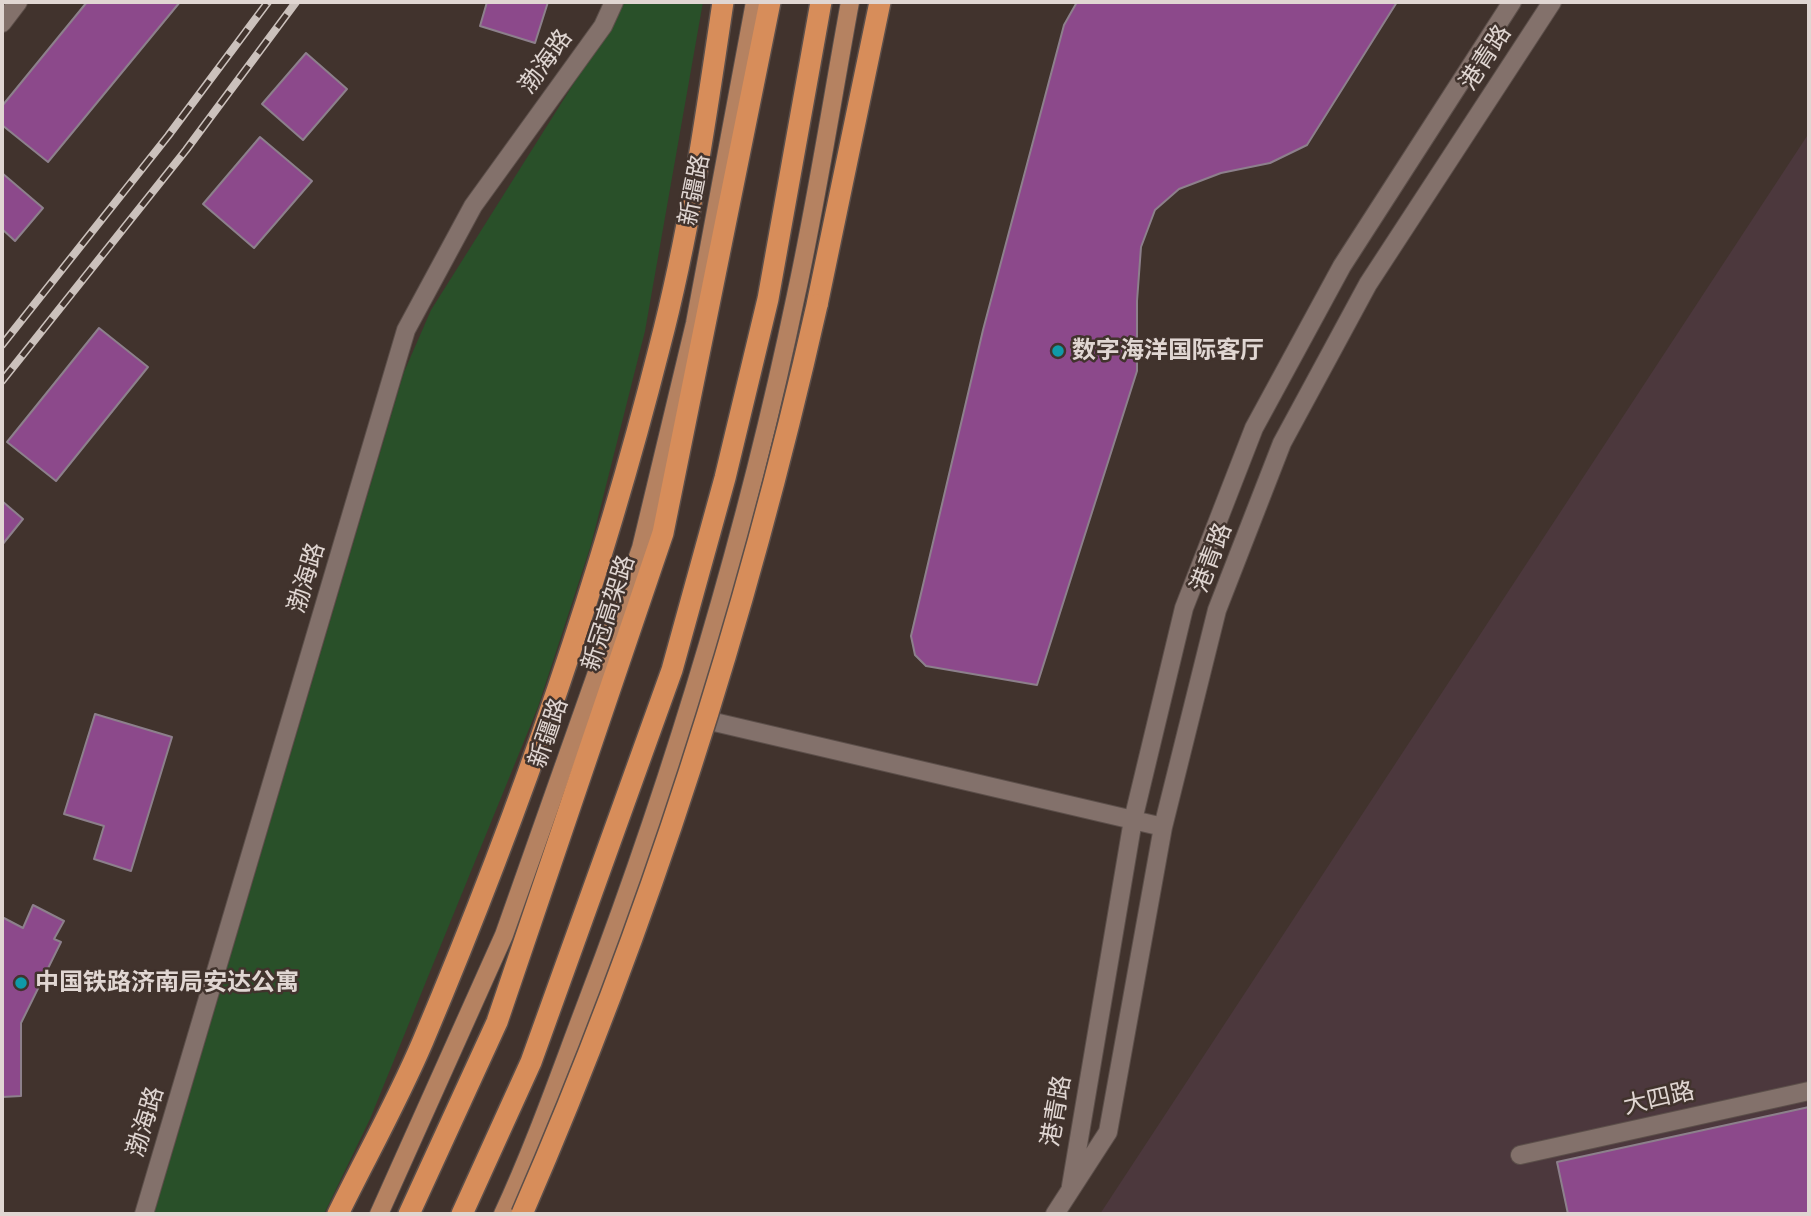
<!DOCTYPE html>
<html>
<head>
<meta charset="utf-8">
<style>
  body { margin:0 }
  #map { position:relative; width:1811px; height:1216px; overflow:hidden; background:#41332d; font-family:"PT Sans Narrow",sans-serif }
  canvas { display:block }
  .frame { position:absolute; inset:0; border:4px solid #e0d6d2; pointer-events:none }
</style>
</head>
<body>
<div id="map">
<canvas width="1811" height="1216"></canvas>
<div class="frame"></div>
</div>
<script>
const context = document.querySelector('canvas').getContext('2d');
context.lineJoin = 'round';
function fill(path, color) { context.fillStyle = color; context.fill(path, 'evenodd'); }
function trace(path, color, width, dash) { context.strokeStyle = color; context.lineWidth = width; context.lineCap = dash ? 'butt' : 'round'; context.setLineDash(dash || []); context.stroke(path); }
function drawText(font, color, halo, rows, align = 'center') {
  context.font = font + ' "PT Sans Narrow","Noto Sans SC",sans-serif'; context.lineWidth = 5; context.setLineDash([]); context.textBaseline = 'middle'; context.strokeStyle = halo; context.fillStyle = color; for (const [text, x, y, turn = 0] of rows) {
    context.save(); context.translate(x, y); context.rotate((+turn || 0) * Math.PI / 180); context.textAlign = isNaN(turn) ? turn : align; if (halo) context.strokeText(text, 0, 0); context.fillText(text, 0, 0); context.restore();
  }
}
const industrial = new Path2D(`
  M1809 133V1214H1100Z`);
const green = new Path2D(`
  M625 2H703L645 331 591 545 538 707 370 1119 324 1214H154L404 372 431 310Z`);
const building = new Path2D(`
  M87 2H180L48 162 2 125V106Z
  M487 2H548L535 43 480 26Z
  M1077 2H1397L1307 145 1270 163 1221 173 1179 189 1155 210 1141 247 1137 301V371L1037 685 926 666 915 655 911 636 983 330 1064 25Z
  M306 53 347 89 303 140 262 104Z
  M260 137 312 181 254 248 203 204Z
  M2 173 43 208 15 241 2 229Z
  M99 328 148 367 56 481 7 442Z
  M2 501 23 519 2 545Z
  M95 714 172 737 131 871 94 859 104 826 64 814Z
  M33 905 64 921 54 939 61 942 21 1023V1096L2 1097V917L23 928Z
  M1809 1107V1214H1568L1557 1162Z`);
const minor = new Path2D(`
  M2 23 18 2
  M693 717 1163 827
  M1520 1155 1809 1091
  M1071 1186 1133 820 1184 608 1254 428 1342 266 1512 2
  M144 1214 406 330 473 206 603 26 614 2
  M1055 1214 1108 1132 1163 827 1217 610 1282 443 1368 284 1552 2`);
const major = new Path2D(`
  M379 1214 504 935 641 548 695 323 755 2
  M503 1214C535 1145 560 1073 587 1002 674 773 746 535 796 295 817 198 832 100 850 2`);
const highway = new Path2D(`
  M817 305 880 2
  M338 1214C366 1157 398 1100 423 1041 518 816 599 586 659 349 689 235 706 118 723 2
  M409 1214 497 1022 663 533 770 2
  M462 1214 531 1062 672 670 725 478 768 299 821 2`);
const rail = new Path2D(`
  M2 345 168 136 268 2
  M2 381 186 150 296 2`);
const highwayBridge = new Path2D(`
  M522 1214C649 922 747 616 817 305`);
const markers = [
  [1058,351,7,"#0f9aa8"],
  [21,983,7,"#0f9aa8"]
];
const streetNames = [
  ["港青路",1486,58,-57],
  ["渤海路",546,62,-54],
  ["新疆路",695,190,-79],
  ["港青路",1212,558,-69],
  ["渤海路",307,578,-73],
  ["新冠高架路",609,613,-72],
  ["新疆路",549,733,-71],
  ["大四路",1659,1099,-13],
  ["港青路",1057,1111,-80],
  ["渤海路",146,1122,-73]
];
const poiNames = [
  ["数字海洋国际客厅",1072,351],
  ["中国铁路济南局安达公寓",35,983]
];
fill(industrial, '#4c383d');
fill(green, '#295029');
fill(building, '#8c498b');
trace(building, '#8d808c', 2);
trace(minor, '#5c4f4a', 20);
trace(major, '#5c4f4a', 20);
trace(highway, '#5c4f4a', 24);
trace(minor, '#83716b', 18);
trace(major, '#b58261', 18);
trace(highway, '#d78d5a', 21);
trace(rail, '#cbc1bc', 8);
trace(rail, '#41332d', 5, [16]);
trace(highwayBridge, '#5c4f4a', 24, []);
trace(highwayBridge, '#d78d5a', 21);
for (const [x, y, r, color] of markers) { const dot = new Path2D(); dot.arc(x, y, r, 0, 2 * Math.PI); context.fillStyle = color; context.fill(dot); trace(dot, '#41332d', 2.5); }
drawText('24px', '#e0d6d2', '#41332d', streetNames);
drawText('bold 24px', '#e0d6d2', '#41332d', poiNames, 'left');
</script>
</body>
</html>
